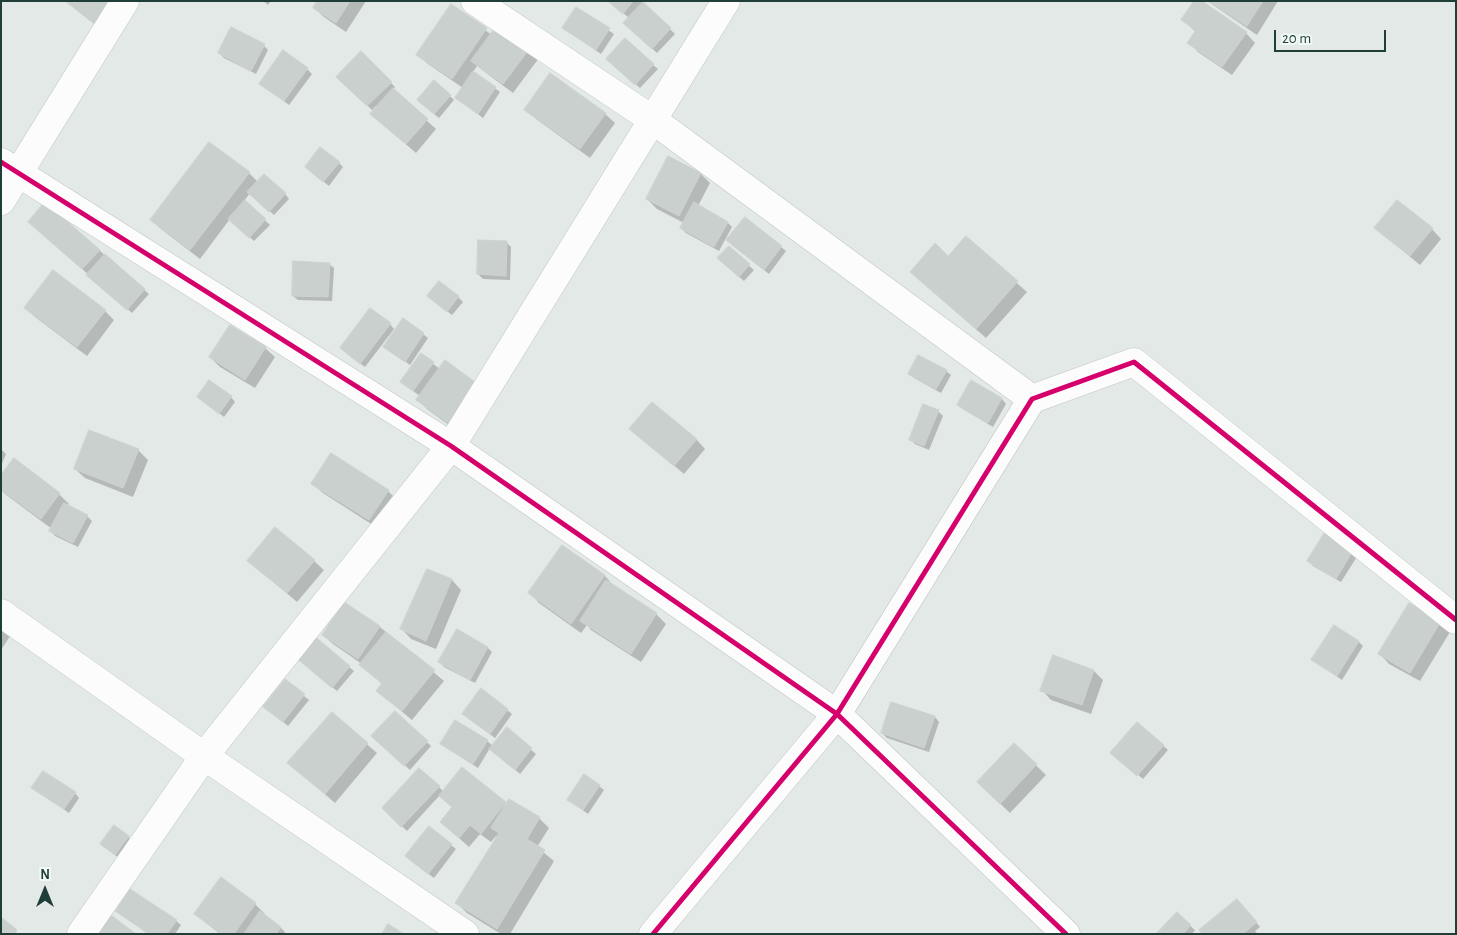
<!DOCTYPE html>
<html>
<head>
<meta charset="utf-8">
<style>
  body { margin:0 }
  #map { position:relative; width:1457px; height:935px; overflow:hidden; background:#e3e9e7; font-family:"Alegreya Sans",sans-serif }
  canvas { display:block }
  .frame { position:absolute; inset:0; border:2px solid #1f3e38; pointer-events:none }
  .north { position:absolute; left:20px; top:865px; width:50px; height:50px; -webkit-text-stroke:4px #f1f9f5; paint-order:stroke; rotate:0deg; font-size:14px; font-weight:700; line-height:20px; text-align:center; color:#1f3e38 }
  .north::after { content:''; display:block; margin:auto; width:18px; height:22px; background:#1f3e38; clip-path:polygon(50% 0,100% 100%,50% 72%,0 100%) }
  .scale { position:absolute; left:1274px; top:30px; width:112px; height:22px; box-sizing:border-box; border:2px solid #1f3e38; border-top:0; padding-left:6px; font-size:15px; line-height:18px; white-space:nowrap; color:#1f3e38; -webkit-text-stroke:4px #f1f9f5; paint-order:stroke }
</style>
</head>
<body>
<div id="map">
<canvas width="1457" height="935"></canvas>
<div class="frame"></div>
<div class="north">N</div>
<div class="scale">20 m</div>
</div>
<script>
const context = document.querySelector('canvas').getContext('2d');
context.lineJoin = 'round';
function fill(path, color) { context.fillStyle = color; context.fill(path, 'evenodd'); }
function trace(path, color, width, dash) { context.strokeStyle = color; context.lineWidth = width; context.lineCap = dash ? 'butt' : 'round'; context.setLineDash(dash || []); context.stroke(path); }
const shadow = new Path2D(`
  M65 1H122L107 34Z
  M263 1H271L268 5Z
  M319 1H366L346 32 324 17 314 8Z
  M609 1H641L675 34 657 53 624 23 629 18Z
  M1207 1H1278L1257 35Z
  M452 6 492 35 529 49 539 58 513 93 477 66 473 72 500 92 483 118 456 98 463 88 428 64 418 55Z
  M576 8 614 34 601 54 563 28Z
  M1183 20 1246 33 1255 43 1232 75 1198 52 1189 42 1196 32Z
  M264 46 268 50 256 74 224 58 219 53Z
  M361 53 395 87 393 90 436 129 416 153 381 123 377 108 376 106 372 110 338 77Z
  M612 63 653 65 658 69 640 88Z
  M307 69 312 74 289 105 261 84Z
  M450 96 454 100 439 118 423 105Z
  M526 109 605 114 615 123 590 158 536 119Z
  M339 163 343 167 329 186 311 172Z
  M249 173 258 182 285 194 289 199 274 215 250 193 244 201 270 225 254 241 230 219 200 259 161 229 152 220Z
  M701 174 710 183 698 206 728 223 732 227 719 251 686 233 681 228 684 223 657 209 647 199Z
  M745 218 786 251 769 274 732 245Z
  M1375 228 1432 229 1441 239 1420 265Z
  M39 231 99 250 149 294 132 313Z
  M966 238 1027 292 986 338 921 281 949 258Z
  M506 242 511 247 510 280 483 279 478 274Z
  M729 248 754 270 744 281 723 263Z
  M329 264 334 268 332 301 298 300 293 296Z
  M458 297 463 302 452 315 433 300Z
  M26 308 105 311 114 320 87 356 35 317Z
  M390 324 394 329 365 367 346 353Z
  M423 334 428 338 410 365 385 347Z
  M265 348 275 357 255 388 220 367 210 357Z
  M421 355 440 369 461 434 427 409 417 399 420 396 406 386Z
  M946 371 951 375 941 393 914 378 910 374Z
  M972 382 1002 399 1006 404 993 427 963 409 958 405Z
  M231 397 235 402 224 417 204 401Z
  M938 411 943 416 929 450 915 444 910 439Z
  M631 429 696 439 705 449 684 474Z
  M1 449 6 454 1 466Z
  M138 450 148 460 133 497 85 478 75 469Z
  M1 477 59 494 69 504 67 506 87 516 92 521 78 547 55 536 51 531 52 529 5 494 1 490Z
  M313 484 388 491 398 501 379 529 323 493Z
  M1326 534 1358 555 1341 582 1313 566 1309 561Z
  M562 547 605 576 614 586 656 614 666 624 641 662 591 630 587 625 581 633 539 603 530 593Z
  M249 561H314L324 570 297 602Z
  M427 570 452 580 461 590 436 649 411 639 402 629Z
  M344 604 380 627 444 681 412 720 377 691 382 684 361 665 362 664 333 644 323 635Z
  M1 619 14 630 1 650Z
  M1440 622 1450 632 1420 681 1389 664 1380 654Z
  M1359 642 1363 646 1342 680 1313 660Z
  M488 648 492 652 475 683 444 667 440 662Z
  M300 660 349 667 354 671 337 691Z
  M1094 671 1103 680 1091 714 1051 700 1042 690Z
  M285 681 309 700 288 726 270 711Z
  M892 703 935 717 939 722 929 752 887 738 882 733Z
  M507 710 512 714 495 738 468 718Z
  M395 712 431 746 410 770 373 736Z
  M332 714 377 753 335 803 289 763Z
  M1138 723 1168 750 1143 779 1117 757Z
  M507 729 536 754 520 774 490 748 478 768 447 748 442 744 487 741 493 746Z
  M1014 744 1046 775 1010 813 988 792Z
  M462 769 506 805 539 818 549 828 537 847 554 861 510 934H501L467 913 457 903 497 837 496 836 491 842 480 834 469 847 441 822 453 808 440 795 407 831 383 808 439 787 444 792Z
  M599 786 604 790 588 814 569 800Z
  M33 788 75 793 79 798 69 813Z
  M429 828 456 849 434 878 411 861Z
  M128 837 133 841 120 859 106 848Z
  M221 879 255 904 265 914 264 916 281 928 285 932 284 934H220L206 923 196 914Z
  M1241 905 1260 927 1255 931 1258 934H1204Z
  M117 911 176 921 181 925 175 934H148Z
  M1177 914 1195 930 1192 934H1158Z`);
const building = new Path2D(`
  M66 1H116L97 25Z
  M317 1H350L336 23 313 8Z
  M608 1H633L623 14Z
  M1194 1H1202L1247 32 1222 67 1187 43 1196 30 1181 20Z
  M1208 1H1263L1247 26Z
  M643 2 671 28 652 49 623 23Z
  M451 4 487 28 452 79 416 55Z
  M576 7 610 28 596 50 562 28Z
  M498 24 530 48 503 84 471 61Z
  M231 27 265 44 251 71 218 53Z
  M625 38 654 64 635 85 606 59Z
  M283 50 308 68 284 101 259 84Z
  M361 51 392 82 367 106 336 77Z
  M473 71 496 87 478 114 455 98Z
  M550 73 606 113 580 149 524 110Z
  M434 80 451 95 434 114 417 100Z
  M393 88 428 119 406 144 370 114Z
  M209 142 250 172 190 250 150 220Z
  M320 147 340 162 323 182 305 167Z
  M668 156 701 173 679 216 646 199Z
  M264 174 286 193 269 212 247 192Z
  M245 200 266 219 249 238 228 219Z
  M1397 200 1433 228 1410 256 1374 228Z
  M45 202 100 250 82 269 28 222Z
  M694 202 728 222 714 247 680 228Z
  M745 217 782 246 764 270 726 240Z
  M966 236 1018 281 976 329 910 272 935 243 948 256Z
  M478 240 507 241 506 276 477 274Z
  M729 246 750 264 739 277 717 258Z
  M105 254 145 289 127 310 86 275Z
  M293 261 330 263 328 297 292 296Z
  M53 270 106 310 77 347 24 308Z
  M439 281 459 296 447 312 427 296Z
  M370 308 391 323 360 364 340 348Z
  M403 318 424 333 405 362 383 347Z
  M230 325 266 347 245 380 209 357Z
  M421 353 434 362 413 391 400 382Z
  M918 355 947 370 936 389 908 374Z
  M445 360 479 385 451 425 416 400Z
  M209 380 232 396 219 414 197 397Z
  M971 380 1002 398 988 423 957 405Z
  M652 402 697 439 674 466 629 429Z
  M923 404 939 410 924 446 909 440Z
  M89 430 139 449 123 488 74 469Z
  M331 453 389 490 369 520 311 484Z
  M14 458 60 493 41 519 1 490V475Z
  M64 503 88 515 73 543 49 531Z
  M275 527 315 560 287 593 247 561Z
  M1325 532 1354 549 1336 579 1307 561Z
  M562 545 605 575 571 624 528 593Z
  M427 569 452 579 426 641 400 629Z
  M606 580 657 613 631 654 580 621Z
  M344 602 380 626 358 659 322 635Z
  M1409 603 1441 621 1410 673 1378 654Z
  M1334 625 1359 641 1337 676 1311 660Z
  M457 629 488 647 470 680 438 662Z
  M386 632 435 670 402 711 376 691 382 683 359 665Z
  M312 634 350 666 332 688 294 656Z
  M1053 655 1094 670 1082 705 1040 691Z
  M285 679 305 694 283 722 263 707Z
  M481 688 508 709 490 734 462 714Z
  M891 702 935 716 924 748 881 733Z
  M395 711 428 741 404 766 371 736Z
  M332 712 368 743 325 794 287 763Z
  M455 720 488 740 473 764 440 744Z
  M1137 722 1164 745 1137 776 1110 753Z
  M507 727 532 748 515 770 489 749Z
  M1014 743 1037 764 1000 804 977 782Z
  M462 767 506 802 481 834 470 825 459 838 440 822 452 807 439 796Z
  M419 768 440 786 401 827 382 808Z
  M43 771 76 792 64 809 31 788Z
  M584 774 600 785 583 810 567 800Z
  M509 799 540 817 527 839 545 850 497 929 455 903 499 833 491 828Z
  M114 825 129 836 115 855 100 844Z
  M429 826 452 844 428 874 405 856Z
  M221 877 256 903 234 934H222L194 914Z
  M130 889 177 920 167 934H149L115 911Z
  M1237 899 1257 922 1243 934H1202L1199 930Z
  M260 911 281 927 276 934H244Z
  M1177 912 1191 925 1183 934H1156Z
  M111 915 136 934H97Z
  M1 917 17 930 15 934H1Z
  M388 924 404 934H382Z`);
const minor = new Path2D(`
  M475 1 653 120 1032 399
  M1 162 451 446 837 714 1066 934
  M1 201 125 1
  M1 613 188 745 465 934
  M81 934 205 755 451 446 726 1
  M653 934 837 714 1032 399 1134 362 1456 620`);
const cycleway = new Path2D(`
  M1 162 451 446 837 714 1066 934
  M653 934 837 714 1032 399 1134 362 1456 620`);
fill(shadow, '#0003');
fill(building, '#cad0ce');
trace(building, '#ccd2d0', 1);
trace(minor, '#c0c6c4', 29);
trace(minor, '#fbfcfb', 28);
trace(cycleway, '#d6006c', 5);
</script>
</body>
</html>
